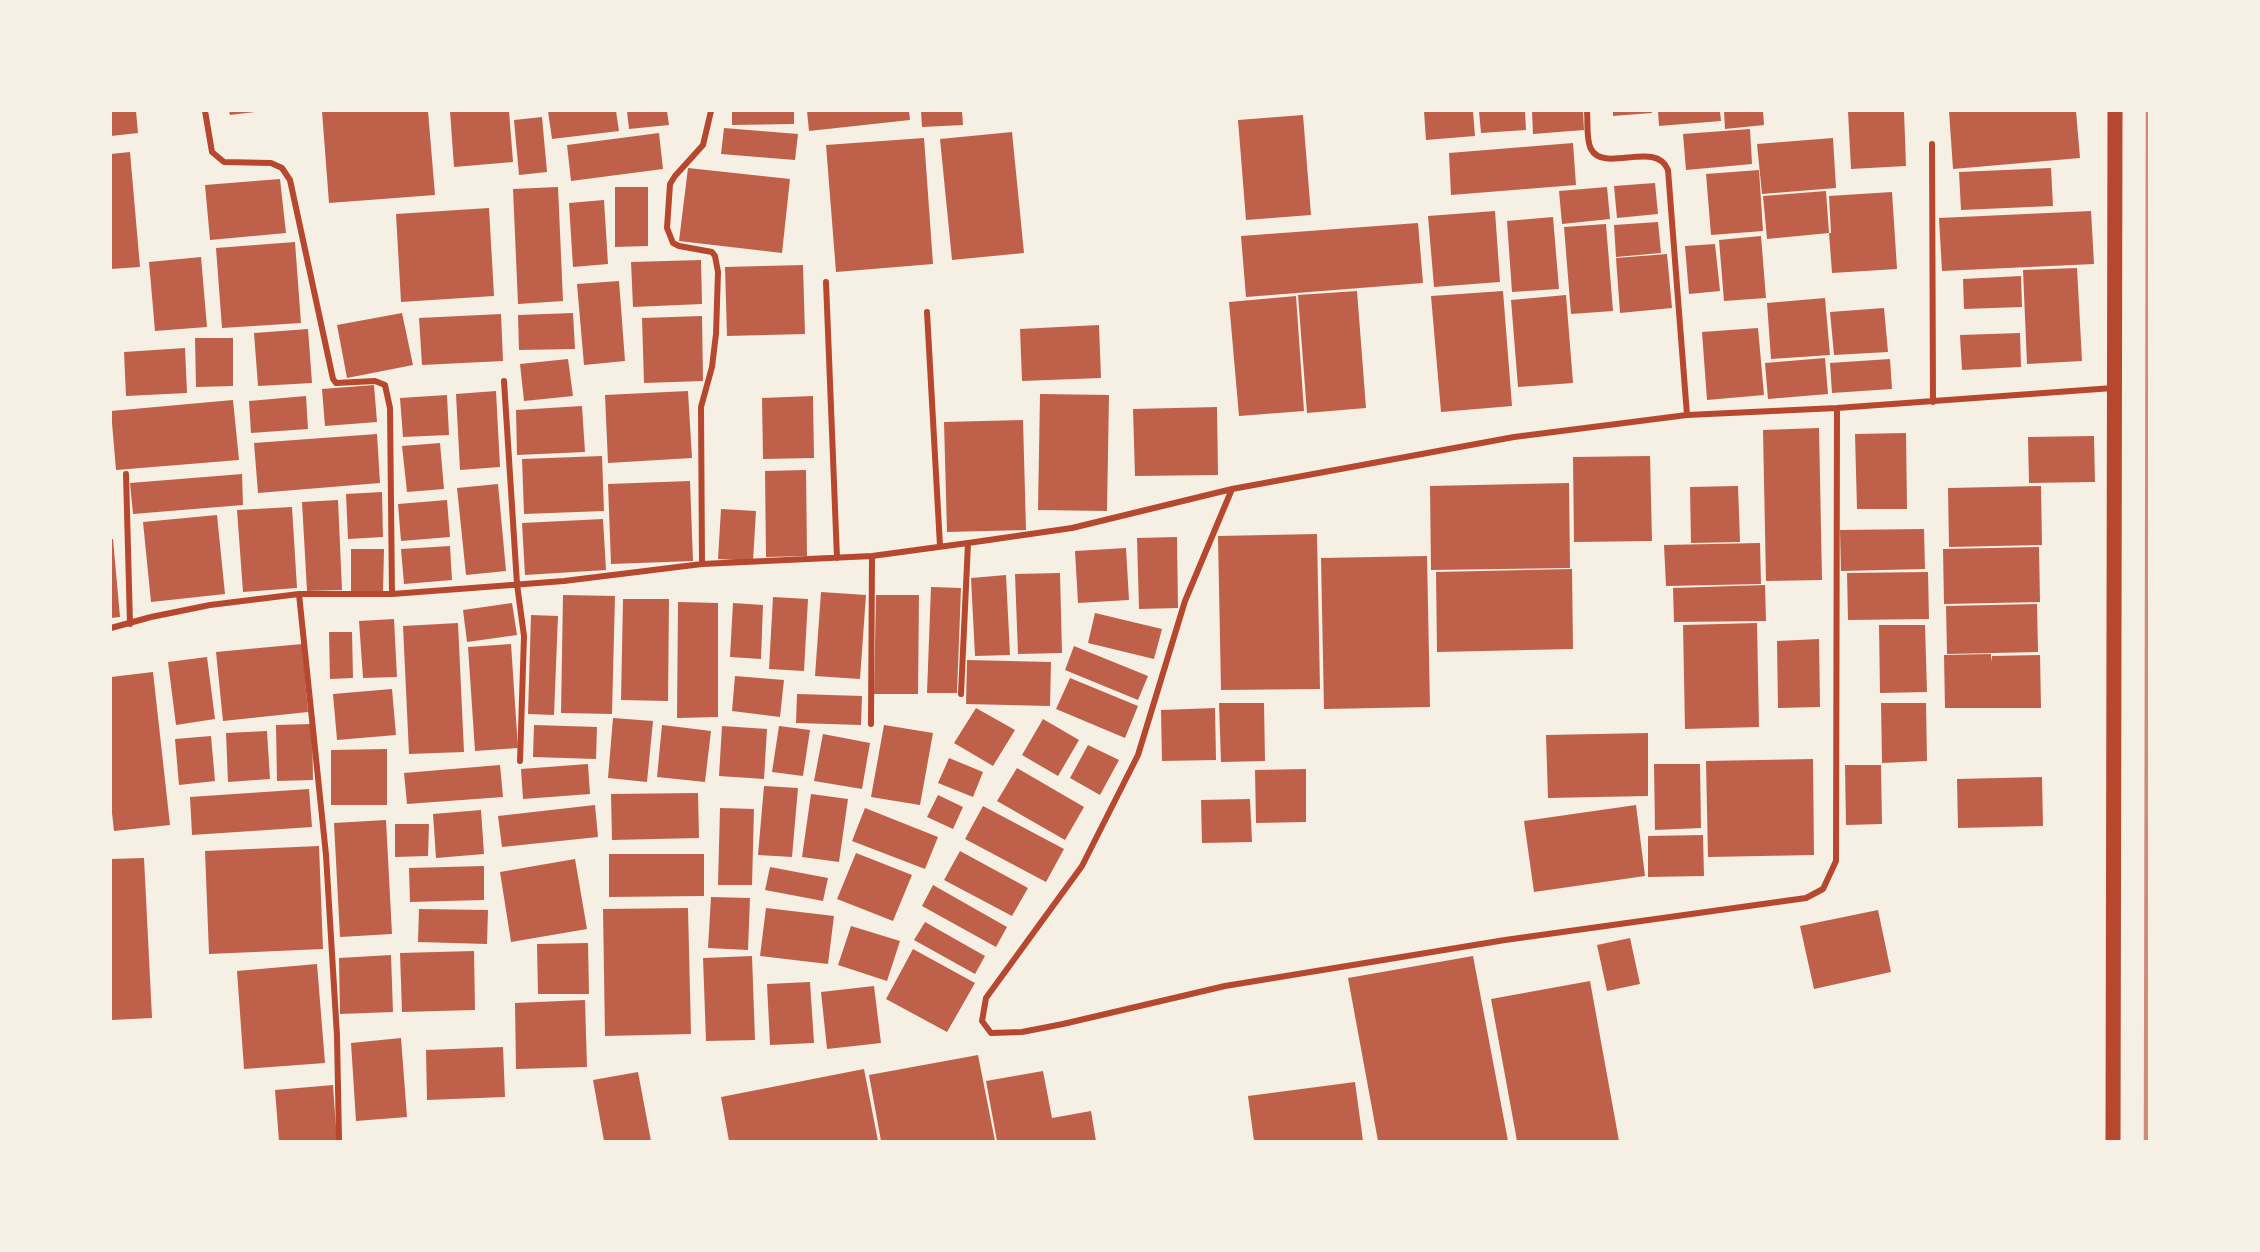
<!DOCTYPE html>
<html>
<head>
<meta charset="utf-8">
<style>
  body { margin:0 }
  #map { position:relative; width:2260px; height:1252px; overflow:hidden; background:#f6efe4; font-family:"DM Sans",sans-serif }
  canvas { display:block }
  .frame { position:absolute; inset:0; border:112px solid #f6efe4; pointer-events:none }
</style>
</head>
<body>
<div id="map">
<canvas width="2260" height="1252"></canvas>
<div class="frame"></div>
</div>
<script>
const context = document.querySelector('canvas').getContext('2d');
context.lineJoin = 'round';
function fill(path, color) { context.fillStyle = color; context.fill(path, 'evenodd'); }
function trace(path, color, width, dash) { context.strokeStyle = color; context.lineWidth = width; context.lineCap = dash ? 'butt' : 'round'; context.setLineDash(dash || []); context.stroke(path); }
const building = new Path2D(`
  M111 111H136L138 133 111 136Z
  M229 111H255V112L230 115Z
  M322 111H428L435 195 329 203Z
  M450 111H509L513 162 454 167Z
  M548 111H616L619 131 552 139Z
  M627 111H667L669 125 629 129Z
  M732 111H794V124L732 125Z
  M807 111H909L910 120 809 131Z
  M921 111H962L963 125 922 127Z
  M1424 111H1473L1475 136 1426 140Z
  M1479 111H1525L1526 130 1481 133Z
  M1532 111H1583L1584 130 1533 134Z
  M1613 111H1652V113L1613 116Z
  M1658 111H1720L1721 121 1659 126Z
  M1724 111H1763L1764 125 1725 129Z
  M1848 111H1904L1906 166 1851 169Z
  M1949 111H2076L2080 158 1953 169Z
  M1303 115 1311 215 1246 220 1238 120Z
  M542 117 547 172 519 175 514 120Z
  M724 128 798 134 795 160 721 154Z
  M1750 129 1752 164 1686 170 1683 134Z
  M1012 132 1024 253 952 260 940 139Z
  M659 133 663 169 571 181 567 145Z
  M924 138 933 264 836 272 826 145Z
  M1833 138 1836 188 1762 194 1757 144Z
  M1573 143 1576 185 1451 195 1449 153Z
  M130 152 140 267 111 269V154Z
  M688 168 790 179 782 253 679 241Z
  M2051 168 2053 206 1961 210 1959 172Z
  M1759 170 1763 231 1711 235 1706 174Z
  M280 179 286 233 210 240 205 185Z
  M1655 183 1658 214 1617 218 1614 186Z
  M558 187 563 301 518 304 513 189Z
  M615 187H648V246L615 247Z
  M1607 187 1610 219 1562 224 1559 191Z
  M1826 191 1829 233 1767 239 1763 196Z
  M1892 192 1897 269 1832 273 1829 233H1831L1829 196Z
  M604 200 608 264 573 267 569 203Z
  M489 208 494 296 401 302 396 214Z
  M1495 211 1500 282 1434 287 1428 216Z
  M2091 211 2094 264 1942 271 1939 218Z
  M1553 217 1559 289 1512 292 1507 221Z
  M1658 222 1661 253 1616 257 1614 225Z
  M1418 223 1423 283 1246 297 1241 236Z
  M1606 224 1613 311 1571 314 1564 227Z
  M1761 236 1766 298 1724 301 1719 240Z
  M295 242 301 323 222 328 216 248Z
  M1715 244 1720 291 1689 294 1685 246Z
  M1667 254 1672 308 1620 313 1616 258Z
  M201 257 207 327 155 331 149 262Z
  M701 260 702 304 633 307 631 262Z
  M803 265 805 334 727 336 725 267Z
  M2077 268 2082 361 2027 364 2023 270Z
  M2021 276 2022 307 1964 309 1963 279Z
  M619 281 625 361 584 365 577 284Z
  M1357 291 1366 408 1307 413 1298 295Z
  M1503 291 1512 406 1441 412 1431 296Z
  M1566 295 1573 383 1518 387 1511 300Z
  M1296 296 1304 411 1239 416 1229 302Z
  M1825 298 1830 355 1771 359 1767 303Z
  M1884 308 1888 352 1834 355 1830 312Z
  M402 313 413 365 347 378 337 325Z
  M573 313 575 349 519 350 518 315Z
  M501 314 503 361 422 365 419 318Z
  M702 316 703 381 644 383 642 318Z
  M1099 325 1101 378 1022 381 1020 329Z
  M1758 328 1764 395 1707 400 1702 332Z
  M308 329 312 383 258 386 254 333Z
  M2020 333 2021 367 1962 370 1960 335Z
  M195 338H233V386L196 387Z
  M185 348 187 393 126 396 124 352Z
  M1825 358 1828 394 1768 399 1765 363Z
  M568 359 573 396 524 401 520 364Z
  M1890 359 1892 389 1832 393 1830 363Z
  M374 385 377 422 325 426 322 389Z
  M496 391 500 467 460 470 456 394Z
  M688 391 692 458 608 463 605 395Z
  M1040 394 1109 395 1107 511 1038 510Z
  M447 395 449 435 403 437 400 398Z
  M306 396 308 429 251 433 249 401Z
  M813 396 814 458 763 459 762 398Z
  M233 400 239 460 116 470 111 411Z
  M582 406 585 452 517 455 516 410Z
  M1217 407 1218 475 1135 476 1133 409Z
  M1023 420 1026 530 947 532 944 422Z
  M1819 428 1822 580 1766 581 1763 430Z
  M1906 433 1907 509H1857L1855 434Z
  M377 434 380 483 258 493 254 443Z
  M2094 436 2095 482 2029 483 2028 437Z
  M440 443 444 489 407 492 402 446Z
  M602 456 604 511 524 514 522 459Z
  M1650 456 1652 541 1574 542 1573 457Z
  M806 470 807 556 766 557 765 471Z
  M242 474 243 505 133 514 130 483Z
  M690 481 693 561 611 564 608 484Z
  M1569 483 1570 568 1431 570 1430 486Z
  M498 484 506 571 466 575 457 488Z
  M1738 486 1740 542 1691 543 1690 487Z
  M2041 486 2042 545 1949 547 1948 488Z
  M382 492 383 537 348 539 346 494Z
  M338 500 342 590 307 591 302 502Z
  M447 500 450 537 401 541 398 504Z
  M292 507 297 588 243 592 237 510Z
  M721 509 756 511 753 561 718 559Z
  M217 515 225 594 151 602 143 522Z
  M603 519 606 570 525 575 522 523Z
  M1924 529 1925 569 1841 571 1840 530Z
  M1317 534 1320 689 1221 690 1218 536Z
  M1177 537 1178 608 1139 609 1137 538Z
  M111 539H113L120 617 111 618Z
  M1760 543 1761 584 1666 586 1664 545Z
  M450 546 452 580 404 584 401 549Z
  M2039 547 2040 602 1944 604 1943 549Z
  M1126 548 1129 600 1078 603 1075 551Z
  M351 549H384L383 592H351Z
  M1427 556 1430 707 1324 709 1321 558Z
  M1572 569 1573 649 1437 652 1436 572Z
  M1928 572 1929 619 1848 620 1847 573Z
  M1060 573 1062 653 1018 654 1015 574Z
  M1006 575 1010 655 975 656 971 578Z
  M1765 585 1766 621 1674 622 1673 588Z
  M931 587 961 588 957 693H927Z
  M821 592 866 595 860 679 815 676Z
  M563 595 615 596 612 714 561 713Z
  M876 595H919L918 694H874Z
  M773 597 808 599 804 671 769 669Z
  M623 599H669L668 701 621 700Z
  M678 602 718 603V717L677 718Z
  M512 603 517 635 467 642 463 610Z
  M733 603 763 605 761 659 730 657Z
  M2037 604 2038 652 1947 654 1946 606Z
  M1095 613 1162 629 1154 659 1088 643Z
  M531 615 558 616 554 715 528 714Z
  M394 619 397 677 363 678 359 621Z
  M458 623 464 752 409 754 403 626Z
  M1757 623 1759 727 1685 729 1683 625Z
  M1879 625H1925L1927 692 1880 693Z
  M329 632H352L353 678 330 679Z
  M1819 639 1820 707 1778 708 1777 641Z
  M302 644 308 712 223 721 216 652Z
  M511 644 518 748 475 751 468 647Z
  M1074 646 1148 676 1138 700 1065 670Z
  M1991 654V662L1992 656 2040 655 2041 708H1945L1944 655Z
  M207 657 215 719 176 725 168 662Z
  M967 660 1051 662 1050 706 966 704Z
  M153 672 170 825 114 831 111 804V677Z
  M735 676 784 680 780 717 732 711Z
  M1070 678 1138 706 1125 738 1056 709Z
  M392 689 396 735 337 740 333 694Z
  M797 694 862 696 861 725 796 723Z
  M1219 703H1264L1265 761 1221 762Z
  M1881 703H1926L1927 761 1882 763Z
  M976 708 1015 730 993 766 954 743Z
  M1215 708 1216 760 1162 761 1161 710Z
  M613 718 653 721 647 782 608 778Z
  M1043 719 1079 740 1058 776 1022 755Z
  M312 724 313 780 277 781 276 725Z
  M534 725 597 727 596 759 533 757Z
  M662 725 711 731 705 782 657 777Z
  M884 725 933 733 920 805 871 797Z
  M722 726 767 729 764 779 719 776Z
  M779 726 810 730 803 776 772 772Z
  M267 731 270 779 228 782 226 733Z
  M1648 733V796L1548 798 1546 735Z
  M823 734 870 743 862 789 814 781Z
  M211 736 215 781 179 785 175 739Z
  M1088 745 1119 760 1100 795 1070 778Z
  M387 749V805H331V750Z
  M949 758 983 772 973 797 938 783Z
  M1813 759 1814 855 1708 857 1706 761Z
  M588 764 590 794 523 799 521 769Z
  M1654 764H1700L1701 828 1655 830Z
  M500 765 503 797 407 804 404 773Z
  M1845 765H1881L1882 824 1846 825Z
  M1017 768 1084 807 1065 840 997 801Z
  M1306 769V822L1256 823 1255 770Z
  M2042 777 2043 826 1958 828 1957 779Z
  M764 786 798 788 792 857 758 855Z
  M309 789 312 827 192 835 190 797Z
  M698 793 699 838 612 840 611 794Z
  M811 794 848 799 839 862 802 857Z
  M938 795 963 807 953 829 927 817Z
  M1250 799 1252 842 1202 843 1201 800Z
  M595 805 598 837 502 847 498 816Z
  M1636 805 1645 876 1534 892 1524 821Z
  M983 806 1064 849 1046 882 965 839Z
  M720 808 754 809 752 885H718Z
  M865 808 938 837 925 869 852 841Z
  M481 810 484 854 436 858 433 814Z
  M386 820 392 934 340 937 334 823Z
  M395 824H429L428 856 395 857Z
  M1703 835 1704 876 1648 877V836Z
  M319 846 323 949 209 954 205 851Z
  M960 851 1028 888 1012 916 944 880Z
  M856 853 912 875 893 921 837 899Z
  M609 854H704V896L609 897Z
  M144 858 152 1018 111 1020V859Z
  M575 859 587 929 511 942 500 872Z
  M484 866V900L410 902 409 868Z
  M770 867 828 878 823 901 765 890Z
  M933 885 1007 927 996 947 922 906Z
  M711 897 750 898 748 950 708 948Z
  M688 908 691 1034 605 1036 603 909Z
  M766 908 834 916 828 964 760 956Z
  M419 909 488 910 487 944 418 942Z
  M1878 910 1891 972 1814 989 1800 926Z
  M925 922 985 956 975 974 914 940Z
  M851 926 900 941 887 981 838 965Z
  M1630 938 1640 984 1607 991 1597 945Z
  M588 943 589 994H538L537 944Z
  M913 949 975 983 947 1032 886 999Z
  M474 951 475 1010 402 1012 400 953Z
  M391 955 393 1012 340 1014 339 958Z
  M752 956 755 1040 706 1041 703 958Z
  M1473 956 1508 1141H1378L1348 978Z
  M317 964 325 1063 244 1069 237 971Z
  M1590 981 1619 1141H1517L1491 999Z
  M810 982 814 1043 770 1045 767 984Z
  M874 986 881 1043 827 1049 821 992Z
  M585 1000 587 1067 516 1069 515 1003Z
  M401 1038 407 1117 356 1121 351 1043Z
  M503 1047 505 1097 427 1100 426 1050Z
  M978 1055 995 1141H881L869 1075Z
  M864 1069 878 1141H729L721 1097Z
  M1043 1071 1052 1118 1091 1111 1096 1141H997L986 1081Z
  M638 1072 651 1141H604L593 1080Z
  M1355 1082 1363 1141H1254L1248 1096Z
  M333 1085 337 1141H279L275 1090Z`);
const minor = new Path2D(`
  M205 111 212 152 224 162 271 163 282 168 290 180 333 379 336 383 375 381 385 385 390 408 392 594
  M1587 111C1588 122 1586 140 1591 149 1604 174 1656 139 1668 170L1687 415
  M1932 144 1933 402
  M826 282 837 558
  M927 312 940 546
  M504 381 517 584 524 636 520 761
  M126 474 130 624
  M1232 489 1185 601 1138 755 1082 866 986 998 982 1021 991 1033 1022 1032 1063 1024 1225 986 1505 940 1806 898 1823 889 1836 861 1837 408
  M702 564 701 407 712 367 716 334 718 272 715 256 712 252 679 246 673 243 667 228 670 184 675 176 703 145 711 111
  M299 594 326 855 337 1036 339 1140
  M111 628 151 617 210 605 299 594H392L472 588 564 581 702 564 872 556 968 543 1072 528 1232 489 1514 437 1687 415 1837 408 2113 388
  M961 694 968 543
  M871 724 872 556`);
const primary = new Path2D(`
  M2113 1141 2115 111`);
const rail = new Path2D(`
  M2146 1141 2148 111`);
fill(building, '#bf614a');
trace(minor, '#b5482f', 6);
trace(primary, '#b5482f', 15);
trace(rail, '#cf8b77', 4.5);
</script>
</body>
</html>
